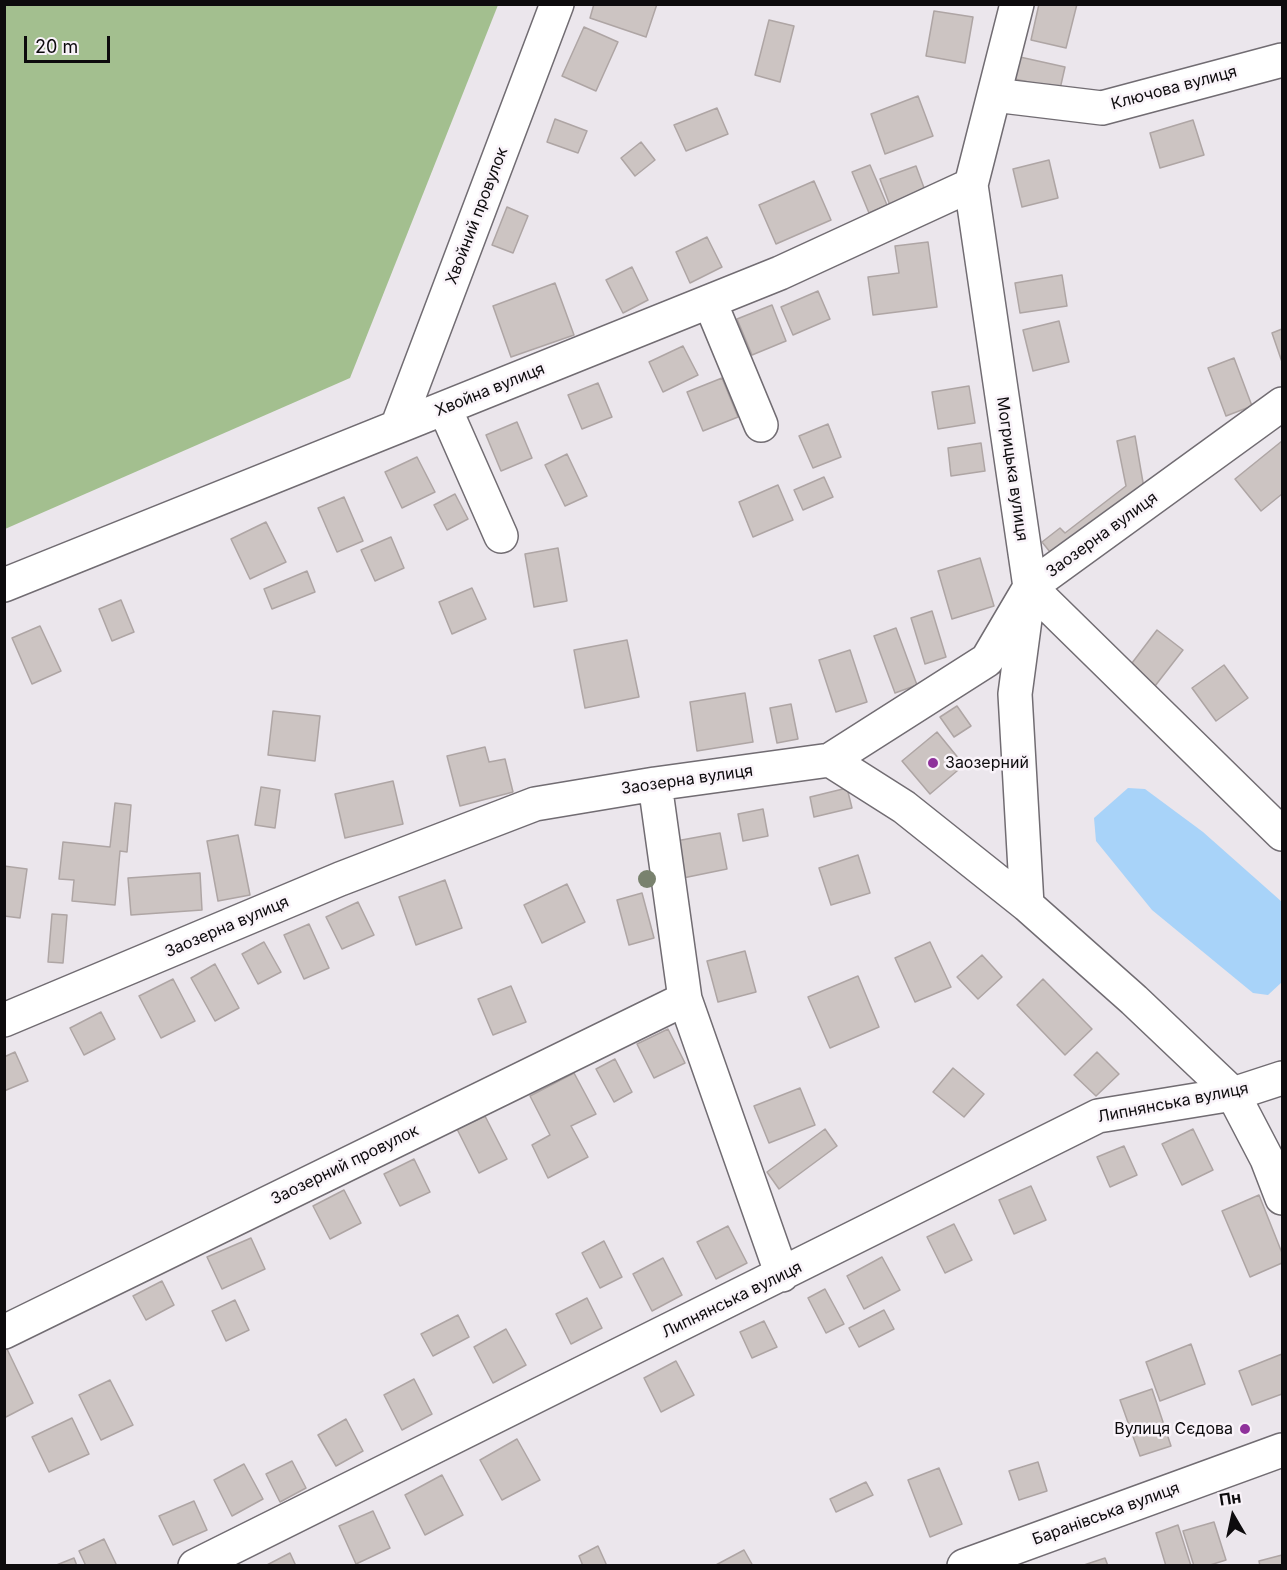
<!DOCTYPE html>
<html>
<head>
<meta charset="utf-8">
<style>
  body { margin:0 }
  #map { position:relative; width:1287px; height:1570px; overflow:hidden; background:#ebe6ec; font-family:Inter,sans-serif }
  canvas { display:block }
  .frame { position:absolute; inset:0; border:6px solid #0d0b0d; pointer-events:none }
  .north { position:absolute; left:1203px; top:1486px; width:60px; height:60px; -webkit-text-stroke:4px #f9f3f9; paint-order:stroke; rotate:351deg; font-size:16px; font-weight:700; line-height:24px; text-align:center; color:#0d0b0d }
  .north::after { content:''; display:block; margin:auto; width:21px; height:27px; background:#0d0b0d; clip-path:polygon(50% 0,100% 100%,50% 72%,0 100%) }
  .scale { position:absolute; left:24px; top:36px; width:86px; height:27px; box-sizing:border-box; border:3px solid #0d0b0d; border-top:0; padding-left:8px; font-size:18px; line-height:21px; white-space:nowrap; color:#0d0b0d; -webkit-text-stroke:4px #f9f3f9; paint-order:stroke }
</style>
</head>
<body>
<div id="map">
<canvas width="1287" height="1570"></canvas>
<div class="frame"></div>
<div class="north">Пн</div>
<div class="scale">20 m</div>
</div>
<script>
const context = document.querySelector('canvas').getContext('2d');
context.lineJoin = 'round';
function fill(path, color) { context.fillStyle = color; context.fill(path, 'evenodd'); }
function trace(path, color, width, dash) { context.strokeStyle = color; context.lineWidth = width; context.lineCap = dash ? 'butt' : 'round'; context.setLineDash(dash || []); context.stroke(path); }
function drawText(font, color, halo, rows, align = 'center') {
  context.font = font + ' Inter,sans-serif'; context.lineWidth = 5; context.setLineDash([]); context.textBaseline = 'middle'; context.strokeStyle = halo; context.fillStyle = color; for (const [text, x, y, turn = 0] of rows) {
    context.save(); context.translate(x, y); context.rotate((+turn || 0) * Math.PI / 180); context.textAlign = isNaN(turn) ? turn : align; if (halo) context.strokeText(text, 0, 0); context.fillText(text, 0, 0); context.restore();
  }
}
const green = new Path2D(`
  M5 4 498 5 350 378 5 529Z`);
const water = new Path2D(`
  M1128 788 1145 789 1203 832 1282 902V982L1268 995 1253 993 1152 910 1096 841 1094 818Z`);
const building = new Path2D(`
  M594 4H657L646 37 590 18Z
  M1039 4H1077L1066 48 1031 40Z
  M934 11 973 17 965 63 926 56Z
  M769 20 794 26 780 82 755 75Z
  M584 27 618 42 596 91 562 76Z
  M1020 57 1065 67 1060 89 1015 79Z
  M918 96 933 136 885 154 871 114Z
  M717 108 728 134 686 151 674 125Z
  M555 119 587 131 578 153 547 142Z
  M1193 120 1204 155 1160 168 1150 133Z
  M641 142 655 160 635 176 621 158Z
  M1049 160 1058 198 1022 207 1013 169Z
  M870 165 887 205 869 213 852 172Z
  M916 166 927 196 891 208 880 179Z
  M814 181 831 220 776 244 759 205Z
  M507 207 528 216 513 253 492 245Z
  M707 237 722 267 690 283 676 252Z
  M928 242 937 307 873 315 868 277 899 273 895 246Z
  M632 267 648 300 623 313 606 280Z
  M1062 275 1067 306 1020 313 1015 283Z
  M555 283 574 335 511 357 493 306Z
  M818 291 830 319 793 335 781 307Z
  M772 305 786 341 752 355 737 319Z
  M1059 321 1069 362 1033 371 1023 330Z
  M1282 329V362L1272 333Z
  M683 346 698 375 663 392 649 362Z
  M1234 358 1252 406 1226 416 1208 368Z
  M722 378 738 417 703 431 687 392Z
  M598 383 612 417 582 429 568 395Z
  M969 386 975 423 938 429 932 392Z
  M517 422 532 458 501 471 486 435Z
  M828 424 841 457 813 468 799 436Z
  M1135 436 1145 494 1058 562 1042 542 1060 528 1065 533 1126 486 1117 441Z
  M1282 441V494L1261 511 1235 479Z
  M981 443 985 471 951 476 948 448Z
  M567 454 587 496 565 506 545 465Z
  M417 457 435 492 402 508 385 472Z
  M824 477 833 497 803 510 794 490Z
  M778 485 793 520 753 537 739 502Z
  M455 494 468 519 447 530 434 505Z
  M344 497 363 541 337 552 318 508Z
  M266 522 286 562 250 579 231 539Z
  M391 537 404 568 375 581 361 550Z
  M558 548 567 601 534 607 525 554Z
  M980 558 994 606 952 619 938 571Z
  M307 571 315 592 272 609 264 589Z
  M472 588 486 619 452 634 439 602Z
  M121 600 134 632 112 641 99 609Z
  M932 611 946 657 925 664 911 618Z
  M40 626 61 671 32 684 12 638Z
  M896 628 917 685 895 693 874 636Z
  M1157 630 1183 650 1155 686 1129 667Z
  M627 640 639 697 585 708 574 650Z
  M850 650 867 702 836 712 819 660Z
  M1224 665 1248 698 1216 721 1192 688Z
  M745 693 753 742 697 751 690 702Z
  M791 704 798 739 777 743 770 708Z
  M957 706 971 726 954 737 940 717Z
  M273 711 320 716 315 761 268 755Z
  M937 732 964 765 930 794 902 761Z
  M485 747 489 762 505 759 513 792 460 806 447 756Z
  M393 781 403 824 345 838 335 794Z
  M261 787 280 790 275 828 255 825Z
  M847 788 852 808 814 817 810 797Z
  M115 803 131 805 127 852 120 851 115 905 72 901 74 880 59 879 63 842 110 847Z
  M763 809 768 836 743 841 738 814Z
  M720 833 727 869 683 878 676 841Z
  M238 835 250 895 218 901 207 841Z
  M858 855 870 893 831 905 819 868Z
  M4 866 27 869 20 918 4 916Z
  M200 873 202 910 131 915 128 878Z
  M445 880 462 928 416 945 399 897Z
  M567 884 585 922 542 943 524 905Z
  M642 893 654 938 629 945 617 900Z
  M358 902 374 935 342 949 326 917Z
  M52 914 67 915 63 963 48 962Z
  M309 924 329 968 304 979 284 935Z
  M264 942 281 972 258 984 242 954Z
  M930 942 951 987 915 1002 895 958Z
  M745 951 756 992 718 1002 707 961Z
  M982 955 1002 977 978 999 957 977Z
  M215 964 239 1008 215 1021 191 978Z
  M858 976 879 1027 830 1048 808 997Z
  M173 979 195 1021 161 1038 139 996Z
  M1043 979 1092 1029 1065 1055 1017 1005Z
  M511 986 526 1022 493 1035 478 999Z
  M101 1012 115 1039 84 1055 70 1028Z
  M668 1029 685 1063 654 1078 637 1044Z
  M15 1052 28 1081 4 1091V1057Z
  M1097 1052 1119 1074 1096 1096 1074 1075Z
  M615 1059 632 1092 614 1102 596 1069Z
  M953 1068 984 1094 964 1117 933 1092Z
  M574 1073 596 1114 571 1126 588 1157 548 1178 532 1145 550 1135 530 1096Z
  M800 1088 815 1125 769 1143 754 1106Z
  M485 1116 507 1159 479 1173 457 1129Z
  M825 1129 837 1146 779 1189 767 1172Z
  M1193 1129 1213 1170 1182 1185 1162 1144Z
  M1124 1146 1137 1175 1110 1187 1097 1157Z
  M414 1159 430 1192 400 1206 384 1174Z
  M1031 1186 1046 1220 1014 1234 999 1200Z
  M344 1190 361 1223 330 1239 313 1206Z
  M1259 1195 1282 1253V1263L1250 1277 1222 1211Z
  M954 1224 972 1260 945 1273 927 1237Z
  M728 1226 747 1263 716 1279 697 1242Z
  M251 1238 265 1269 222 1289 207 1257Z
  M604 1241 622 1277 600 1288 582 1253Z
  M882 1257 900 1290 864 1309 847 1276Z
  M663 1258 682 1295 652 1311 633 1274Z
  M162 1281 174 1305 146 1320 133 1296Z
  M825 1289 844 1324 826 1333 808 1298Z
  M587 1298 602 1328 571 1344 556 1314Z
  M235 1300 249 1330 226 1341 212 1311Z
  M884 1310 894 1329 859 1347 849 1328Z
  M458 1315 469 1337 433 1356 421 1334Z
  M764 1321 777 1347 752 1358 740 1332Z
  M506 1329 526 1365 493 1383 474 1347Z
  M1191 1344 1205 1384 1160 1401 1146 1362Z
  M7 1349 33 1403 4 1418V1350Z
  M1282 1354V1394L1252 1405 1239 1371Z
  M676 1361 694 1395 661 1412 644 1378Z
  M414 1379 432 1414 402 1430 384 1395Z
  M110 1380 133 1425 101 1440 79 1395Z
  M1152 1389 1171 1446 1140 1456 1120 1400Z
  M72 1418 89 1454 49 1472 32 1437Z
  M346 1419 363 1451 336 1466 318 1435Z
  M517 1439 540 1480 502 1500 480 1460Z
  M292 1461 306 1488 280 1502 266 1474Z
  M1038 1462 1047 1491 1019 1500 1009 1471Z
  M244 1464 263 1499 232 1516 214 1480Z
  M939 1468 962 1524 930 1537 908 1480Z
  M442 1475 463 1515 425 1535 405 1495Z
  M866 1482 873 1495 836 1512 830 1499Z
  M194 1501 207 1530 173 1545 159 1516Z
  M373 1511 390 1548 356 1564 339 1526Z
  M1214 1522 1226 1560 1207 1566H1194L1183 1531Z
  M1178 1525 1191 1566H1166L1156 1533Z
  M104 1539 117 1566H86L79 1551Z
  M598 1546 607 1566H583L579 1556Z
  M744 1550 753 1566H714Z
  M290 1553 296 1566H265Z
  M1282 1555V1566H1260L1259 1561Z
  M74 1558 77 1566H54Z
  M1105 1558 1108 1566H1081Z`);
const minor = new Path2D(`
  M1017 4 971 185 1030 587 1282 834
  M994 95 1102 108 1282 60
  M710 302 761 425
  M445 409 501 536
  M397 427 557 4
  M4 585 780 273 971 185
  M1027 604 1015 694 1027 905 1134 1000 1233 1094 1267 1159 1282 1198
  M830 760 904 807 1027 905
  M655 784 685 999 782 1275
  M4 1020 340 879 535 804 655 784 830 760 987 660 1030 587 1282 404
  M4 1332 685 999
  M195 1566 1098 1116 1233 1094 1282 1078`);
const major = new Path2D(`
  M964 1566 1282 1450`);
const trees = [
  [647,879]
];
const markers = [
  [933,763,6,"#8f319b"],
  [1245,1429,6,"#8f319b"]
];
const streetNames = [
  ["Ключова вулиця",1174,88,-15],
  ["Хвойний провулок",477,216,-69],
  ["Хвойна вулиця",490,390,-22],
  ["Могрицька вулиця",1012,469,82],
  ["Заозерна вулиця",1102,535,-36],
  ["Заозерна вулиця",687,780,-8],
  ["Заозерна вулиця",227,927,-23],
  ["Липнянська вулиця",1173,1103,-11],
  ["Заозерний провулок",345,1165,-26],
  ["Липнянська вулиця",732,1300,-26],
  ["Баранівська вулиця",1106,1514,-20]
];
const poiNames = [
  ["Заозерний",945,763],
  ["Вулиця Сєдова",1233,1429,"right"]
];
fill(green, '#a3bf8f');
fill(water, '#a8d3f9');
fill(building, '#ccc4c2');
trace(building, '#aea5a4', 1.5);
trace(minor, '#716c72', 36);
trace(major, '#716c72', 36);
trace(minor, '#fff', 33);
trace(major, '#fff', 33);
context.fillStyle = '#79826e';
for (const [x, y] of trees) { context.beginPath(); context.arc(x, y, 9, 0, 2 * Math.PI); context.fill(); }
for (const [x, y, r, color] of markers) { const dot = new Path2D(); dot.arc(x, y, r, 0, 2 * Math.PI); context.fillStyle = color; context.fill(dot); trace(dot, '#f9f3f9', 2); }
drawText('16px', '#0d0b0d', '#f9f3f9', streetNames);
drawText('16px', '#0d0b0d', '#f9f3f9', poiNames, 'left');
</script>
</body>
</html>
